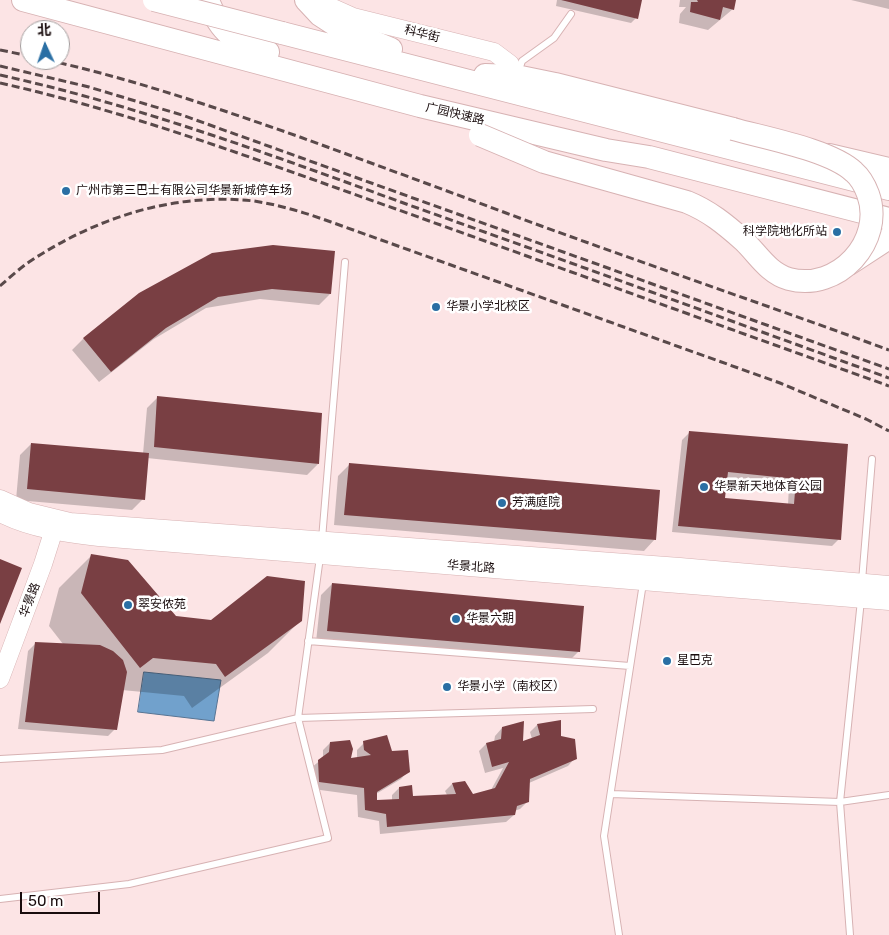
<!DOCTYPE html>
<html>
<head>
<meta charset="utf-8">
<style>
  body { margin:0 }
  #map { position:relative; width:889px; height:935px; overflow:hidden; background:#fce4e5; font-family:Rubik,"Noto Sans SC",sans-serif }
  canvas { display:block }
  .north { position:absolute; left:20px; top:20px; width:50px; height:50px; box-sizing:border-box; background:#fff; border:1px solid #a39e9e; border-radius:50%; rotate:357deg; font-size:14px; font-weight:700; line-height:20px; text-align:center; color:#190c0d }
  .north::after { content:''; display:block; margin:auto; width:18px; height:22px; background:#2a6fa4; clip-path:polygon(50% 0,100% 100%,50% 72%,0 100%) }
  .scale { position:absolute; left:20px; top:892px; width:80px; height:22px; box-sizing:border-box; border:2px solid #190c0d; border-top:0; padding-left:6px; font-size:15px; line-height:18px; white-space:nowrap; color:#190c0d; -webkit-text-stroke:4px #fff; paint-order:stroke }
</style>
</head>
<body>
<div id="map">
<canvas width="889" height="935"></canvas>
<div class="north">北</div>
<div class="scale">50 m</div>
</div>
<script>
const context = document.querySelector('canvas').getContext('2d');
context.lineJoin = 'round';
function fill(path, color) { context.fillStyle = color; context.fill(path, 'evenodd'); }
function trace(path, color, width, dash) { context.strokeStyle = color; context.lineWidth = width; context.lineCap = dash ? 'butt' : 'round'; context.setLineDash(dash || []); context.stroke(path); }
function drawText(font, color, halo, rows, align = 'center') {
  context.font = font + ' Rubik,"Noto Sans SC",sans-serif'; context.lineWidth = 5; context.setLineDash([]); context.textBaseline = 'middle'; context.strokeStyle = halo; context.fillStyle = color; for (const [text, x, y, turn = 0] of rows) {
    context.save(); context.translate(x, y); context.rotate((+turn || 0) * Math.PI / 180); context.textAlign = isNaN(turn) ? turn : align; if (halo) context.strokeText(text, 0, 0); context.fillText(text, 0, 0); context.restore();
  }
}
const water = new Path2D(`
  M144 672 221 680 214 721 138 712Z`);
const shadow = new Path2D(`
  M557 0H641L636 18 631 23 556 6Z
  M680 0H735L733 9 708 30 679 23 680 14 686 7H679Z
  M851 0H889V9Z
  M333 252 330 294 319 305 260 299 206 308 154 339 99 382 72 350 83 339 140 294Z
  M158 397 318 464 307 475 147 458 143 499 132 510 16 500 20 455 31 444 143 454 147 408Z
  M689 433 847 445 839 539 832 546 672 532 682 440ZM726 480 789 485 788 505 723 499Z
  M349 465 655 539 644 551 334 525 338 476Z
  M92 555 176 617 211 622 301 620 268 653 192 708 184 696 122 690 115 729 108 736 18 729 28 651 36 643 63 644 49 626 59 588Z
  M332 584 579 651 568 662 316 642 321 595Z
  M537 725 560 737 575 758 568 766 529 783 527 802 520 809 514 811V815L506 822 380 834 379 821 358 817 357 795 313 789 311 768 323 758V750L330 743 349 760 357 758V750L364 743 391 752 408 771 401 779 376 794V802L392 801V795L399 788 412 797 447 795 445 791 452 784 465 782 472 795 491 790 503 768 485 773 479 751 486 744 494 742 495 736 502 728 522 742 532 739 530 732Z`);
const building = new Path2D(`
  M561 0H642L638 19Z
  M697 0H736L734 10 723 7 720 20 690 12 691 2H698Z
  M273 245 335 251 331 294 272 289 218 297 166 328 111 372 83 338 139 293 212 253Z
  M157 396 322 413 319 464 154 447Z
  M689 431 848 444 841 540 678 526ZM728 472 796 479 794 504 725 498Z
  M31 443 149 453 145 500 27 489Z
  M349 463 660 490 656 540 344 515Z
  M91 554 128 560 176 616 211 620 267 576 305 581 302 621 225 677 216 664 153 658 140 668 81 593Z
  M0 559 22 568 0 624Z
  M332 583 584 606 580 652 327 631Z
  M35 642 100 645 113 651 123 660 127 672 117 730 25 722Z
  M561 720V736L575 739 577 759 530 779 529 802 517 806 515 815 387 827 386 814 365 810 364 788 319 782 318 760 329 752 330 742 350 740 353 749 351 758 371 755 364 750 363 741 387 735 392 751 408 750 410 772 377 792V800L399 799V787L412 785 413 796 456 794 452 783 465 781 473 794 495 788 509 762 492 767 486 743 501 739 502 727 524 721 523 741 540 735 537 724Z`);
const lane = new Path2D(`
  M518 73 522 61 554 38 571 14
  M322 539 345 262
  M320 557 298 718 593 709
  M862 581 872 459
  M308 641 630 666
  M0 759 162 750 298 718 328 838 129 884 0 899
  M611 794 840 802 889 795
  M619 935 604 836 643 583
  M850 935 840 802 861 600`);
const secondary = new Path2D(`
  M321 0 333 8 353 17 494 52 510 64 516 76
  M0 499 29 512 70 522 680 567 889 585
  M0 513C31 529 65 533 99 537L889 601
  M0 679 43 564 57 520`);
const highway = new Path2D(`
  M23 0 420 106 606 150 649 157 889 219
  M208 0C220 34 235 42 268 52
  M306 0 320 15 340 28 391 49
  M282 33 889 189
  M485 75 516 76 555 84 733 129
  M829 155 889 169
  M849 264 889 238`);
const rail = new Path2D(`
  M0 50 30 56
  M47 60C133 79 217 108 300 137 368 162 437 187 506 213 633 260 761 303 889 350
  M0 66 89 87 182 115 889 369
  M0 75C140 106 274 156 409 205 569 262 729 320 889 378
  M0 83C135 113 265 163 396 209 560 268 725 327 889 386
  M0 286C9 278 19 269 29 262 95 218 174 192 254 201 280 205 306 213 331 222L780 383 866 419 889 431`);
const highwayBridge = new Path2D(`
  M154 0 282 33
  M480 135 544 162 687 202C709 211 725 224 743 240 758 254 768 273 789 279 838 292 885 241 868 194 865 186 861 178 854 172 831 150 765 138 733 129`);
const markers = [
  [66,191,5,"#2a6fa4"],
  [837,232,5,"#2a6fa4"],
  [436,307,5,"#2a6fa4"],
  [704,487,5,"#2a6fa4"],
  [502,503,5,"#2a6fa4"],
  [128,605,5,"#2a6fa4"],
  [456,619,5,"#2a6fa4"],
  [667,661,5,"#2a6fa4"],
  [447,687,5,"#2a6fa4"]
];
const streetNames = [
  ["科华街",422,34,14],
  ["广园快速路",455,114,13],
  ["华景北路",471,567,4],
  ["华景路",30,600,-69]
];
const poiNames = [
  ["广州市第三巴士有限公司华景新城停车场",76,191],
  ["科学院地化所站",827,232,"right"],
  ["华景小学北校区",446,307],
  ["华景新天地体育公园",714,487],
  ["芳满庭院",512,503],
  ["翠安侬苑",138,605],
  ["华景六期",466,619],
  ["星巴克",677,661],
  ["华景小学（南校区）",457,687]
];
fill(water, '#71a1cc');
trace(water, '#577493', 1);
fill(shadow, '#0003');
fill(building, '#793f43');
trace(lane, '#d7b2b3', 8);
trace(secondary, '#d7b2b3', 19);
trace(highway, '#d7b2b3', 24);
trace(lane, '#fff', 6);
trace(secondary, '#fff', 18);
trace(highway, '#fff', 22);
trace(rail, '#59494a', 3, [8, 4]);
trace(highwayBridge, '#d7b2b3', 24, []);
trace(highwayBridge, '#fff', 22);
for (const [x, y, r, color] of markers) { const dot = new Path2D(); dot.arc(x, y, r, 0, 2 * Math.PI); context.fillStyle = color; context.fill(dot); trace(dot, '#fff', 2); }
drawText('12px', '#190c0d', '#fff', streetNames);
drawText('12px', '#190c0d', '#fff', poiNames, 'left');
</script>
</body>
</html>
